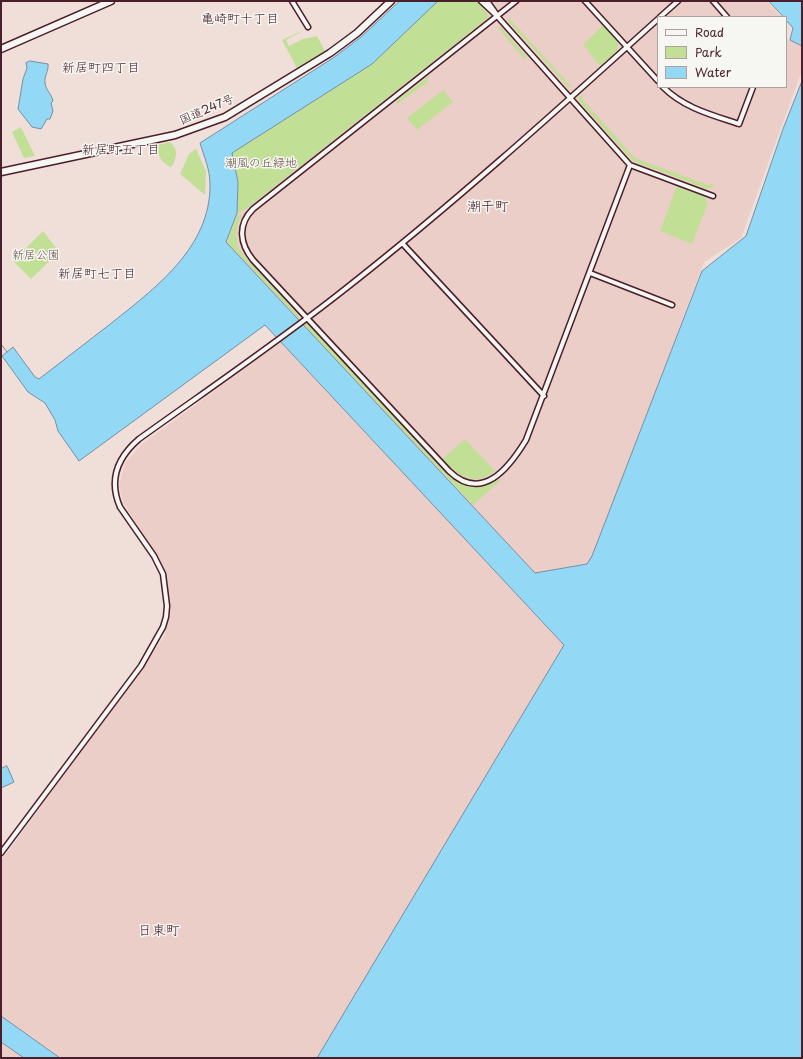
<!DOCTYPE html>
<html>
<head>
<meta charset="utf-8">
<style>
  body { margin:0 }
  #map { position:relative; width:803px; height:1059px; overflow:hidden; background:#f0dfd9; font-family:"Playpen Sans",sans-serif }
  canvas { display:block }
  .frame { position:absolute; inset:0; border:2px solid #4a1f2b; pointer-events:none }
  .legend { position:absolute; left:657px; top:16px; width:130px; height:72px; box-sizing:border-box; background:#f6f6f2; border:1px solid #b1a0a2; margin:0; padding:5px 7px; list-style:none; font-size:12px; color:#4a1f2b }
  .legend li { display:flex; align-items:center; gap:8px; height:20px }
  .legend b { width:20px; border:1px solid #b1a0a2 }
</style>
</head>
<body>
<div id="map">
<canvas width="803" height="1059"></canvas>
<div class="frame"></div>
<ul class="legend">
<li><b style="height:5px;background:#f6f6f2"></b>Road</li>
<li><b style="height:11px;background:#c2df96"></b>Park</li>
<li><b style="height:11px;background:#93d8f5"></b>Water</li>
</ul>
</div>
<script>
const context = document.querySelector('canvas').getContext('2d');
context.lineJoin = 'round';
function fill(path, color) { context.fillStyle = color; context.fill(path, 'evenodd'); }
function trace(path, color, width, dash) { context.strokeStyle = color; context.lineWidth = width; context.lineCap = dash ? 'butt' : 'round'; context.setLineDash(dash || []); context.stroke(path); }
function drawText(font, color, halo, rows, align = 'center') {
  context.font = font + ' "Playpen Sans","Klee One",sans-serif'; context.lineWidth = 3; context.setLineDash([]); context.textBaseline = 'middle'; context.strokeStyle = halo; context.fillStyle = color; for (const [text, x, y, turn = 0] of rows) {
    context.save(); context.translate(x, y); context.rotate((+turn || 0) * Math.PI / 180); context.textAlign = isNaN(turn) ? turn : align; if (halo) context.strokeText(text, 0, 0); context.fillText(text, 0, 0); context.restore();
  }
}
const built = new Path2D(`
  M438 1H767L782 17H658V87H786V39L802 45V70L741 238 704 262 591 563 535 573 226 242 237 213 238 182 232 153 372 64Z
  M281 342 565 646 320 1058H61L1 1016V861L164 637 168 619 169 602 166 573 123 502 119 486 125 463 142 444Z
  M1 1043 23 1058H1Z`);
const green = new Path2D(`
  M438 1H477L487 13 488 18 246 209 237 213 238 182 232 153 372 64Z
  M509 18 571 86 570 87H568L508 21Z
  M603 25 618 41 617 51 600 66 583 45Z
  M500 26 527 57 524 59 498 28Z
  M306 29 286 40 289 46 303 39 317 36 325 51 297 68 282 40Z
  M429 76 430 77 427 80 428 82 397 104 396 101Z
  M443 90 453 102 417 130 407 118Z
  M582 94 583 100 635 158 708 185 714 183 713 187 707 189 633 161 579 101V97Z
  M21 127 35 156 24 158 12 132Z
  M170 142C178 149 177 155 173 165L170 167 162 161 154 146Z
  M196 149 206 171 205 195 180 174 189 154Z
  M677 186 704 196 708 203 692 244 660 231Z
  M237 215H242L238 224 236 232 238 247 245 257 299 315V319L227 242Z
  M43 231 59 252 31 279 13 261Z
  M306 324H310L315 329 458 482C473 488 485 488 498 479L501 480 473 505 304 325Z
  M465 439 495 471C473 488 458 476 442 459Z`);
const water = new Path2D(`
  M400 1H438L372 64 232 153 238 182 237 213 226 242 535 573 587 564 592 556 702 271 746 236 783 129 802 81V1058H317L564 645 265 325 79 461 58 431 55 420 45 403 28 392 2 356 13 347 35 377 39 379C62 361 86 343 109 325 154 289 211 248 210 184 210 170 204 156 200 143L333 58 361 37Z
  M769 1H802V46L790 40 793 28 786 20V17H784Z
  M30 61 48 64C49 71 44 76 45 83 46 91 52 94 53 101L51 103 53 111 50 119H47L41 129 32 127 18 109 23 79 27 68 26 63Z
  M7 766 14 782 1 788V769Z
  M1 1016 60 1058H24L1 1042Z`);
const stream = new Path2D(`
  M295 1 304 16
  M1 344 7 352`);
const minor = new Path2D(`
  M292 1 308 27
  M481 1 497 16 630 165 526 440C509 468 482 503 449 471L253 260C240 244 237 225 253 209 341 140 428 70 516 1
  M487 1 497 15
  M585 1 658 81
  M713 1 727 17
  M660 17 678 1
  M663 87C684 108 712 115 739 124L753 87
  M630 165 713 196
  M402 243 544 396
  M590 273 672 305
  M1 853 141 666 163 627 166 617 167 606 163 574 154 556 120 507C108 479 118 457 139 439 206 391 275 344 340 293 450 207 554 113 658 19`);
const highway = new Path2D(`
  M1 49 111 1
  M1 172 175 135 225 117 330 53 357 33 391 1`);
const streetNames = [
  ["国道247号",207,110,-23]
];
const parkNames = [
  ["潮風の丘緑地",261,164],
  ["新居公園",36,256]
];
const neighbourhoodNames = [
  ["亀崎町十丁目",240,19],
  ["新居町四丁目",101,68],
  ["新居町五丁目",121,150],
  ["新居町七丁目",97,274]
];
const quarterNames = [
  ["潮干町",488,207],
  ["日東町",159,931]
];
fill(built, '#eccec8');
fill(green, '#c2df96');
fill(water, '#93d8f5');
trace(water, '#768ea4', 1);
trace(stream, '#768ea4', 1);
trace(minor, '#4a1f2b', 7);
trace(highway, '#4a1f2b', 9);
trace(minor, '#f6f6f2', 4);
trace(highway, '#f6f6f2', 6);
drawText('12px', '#4a1f2b', '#f6f6f2', streetNames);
drawText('12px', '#684f46', '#f6f6f2', parkNames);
drawText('13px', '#4a1f2b', '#f6f6f2', neighbourhoodNames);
drawText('14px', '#4a1f2b', '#f6f6f2', quarterNames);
</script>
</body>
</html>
